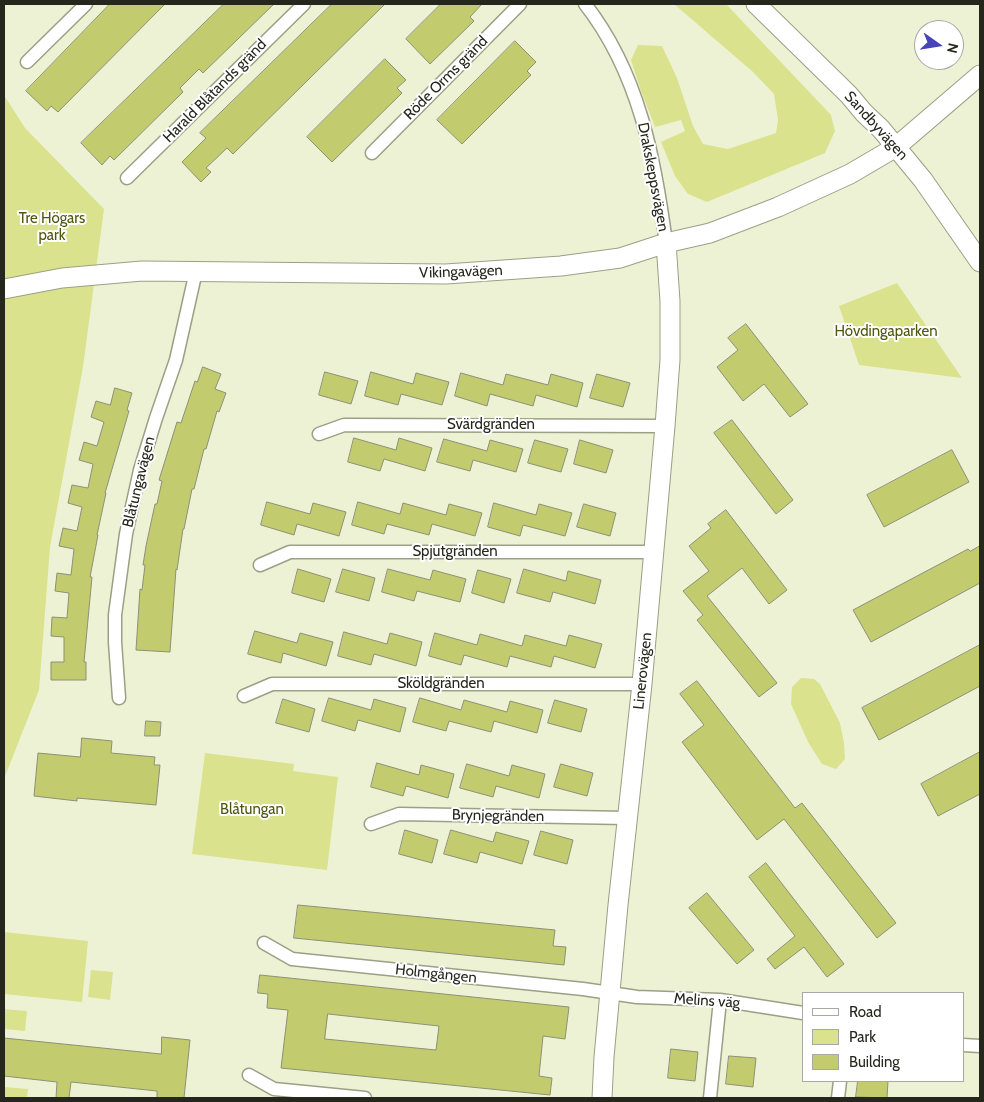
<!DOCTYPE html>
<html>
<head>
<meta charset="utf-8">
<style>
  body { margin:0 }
  #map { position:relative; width:984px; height:1102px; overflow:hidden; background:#eef2d5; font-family:Cabin,sans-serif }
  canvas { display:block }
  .frame { position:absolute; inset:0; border:5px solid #26271c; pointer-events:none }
  .legend { position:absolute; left:802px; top:992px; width:162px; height:90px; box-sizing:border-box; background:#fff; border:1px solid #a8a9a4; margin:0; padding:6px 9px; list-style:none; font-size:15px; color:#26271c }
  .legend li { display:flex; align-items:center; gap:10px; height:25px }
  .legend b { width:25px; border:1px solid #a8a9a4 }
  .north { position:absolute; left:914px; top:20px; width:50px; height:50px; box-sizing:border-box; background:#fff; border:1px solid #a8a9a4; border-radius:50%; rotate:103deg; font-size:14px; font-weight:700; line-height:20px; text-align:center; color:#26271c }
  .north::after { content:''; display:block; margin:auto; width:18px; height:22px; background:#4744ba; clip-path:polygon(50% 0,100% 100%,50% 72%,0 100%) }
</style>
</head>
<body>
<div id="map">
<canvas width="984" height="1102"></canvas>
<div class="frame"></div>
<ul class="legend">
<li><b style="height:6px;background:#fff"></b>Road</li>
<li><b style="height:14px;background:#dae28e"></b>Park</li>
<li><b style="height:14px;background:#c2cb6d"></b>Building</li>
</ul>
<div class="north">N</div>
</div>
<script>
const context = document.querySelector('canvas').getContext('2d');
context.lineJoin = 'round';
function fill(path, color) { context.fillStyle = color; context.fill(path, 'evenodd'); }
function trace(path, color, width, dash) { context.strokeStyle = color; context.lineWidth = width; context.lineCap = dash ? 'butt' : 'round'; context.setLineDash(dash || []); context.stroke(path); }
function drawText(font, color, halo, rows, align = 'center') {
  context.font = font + ' Cabin,sans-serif'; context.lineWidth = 4; context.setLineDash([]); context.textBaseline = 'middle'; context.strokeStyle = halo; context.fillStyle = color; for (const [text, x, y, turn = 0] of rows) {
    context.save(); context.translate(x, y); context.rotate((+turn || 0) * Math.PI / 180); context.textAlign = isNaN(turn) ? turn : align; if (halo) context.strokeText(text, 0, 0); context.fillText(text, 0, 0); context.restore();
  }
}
const green = new Path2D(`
  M674 4H726L831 115 835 131 825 153 707 202 688 194 675 176 661 142 685 131 681 120 655 127 640 88 631 60 638 45 662 46 677 78 693 126 703 144 728 149 776 133 778 120 774 94 753 72Z
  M4 95 25 128 104 209 83 367 50 547 39 690 4 779Z
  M897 283 962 378 859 365 839 306Z
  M801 678 814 679 820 684 840 723 844 743 845 759 836 769 822 764 808 742 791 704 792 687Z
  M205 753 294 764 293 771 338 777 327 870 192 854Z
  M4 932 88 941 82 1002 4 994Z
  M91 970 113 972 110 1000 88 997Z
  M4 1009 27 1011 25 1031 4 1029Z
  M4 1087 28 1089 27 1098H4Z`);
const building = new Path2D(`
  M110 4H165L58 112 51 106 47 111 26 91Z
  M224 4H274L203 73 199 69 180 88 183 92 114 160 110 156 102 165 81 143Z
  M332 4H385L233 154 227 148 206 168 211 172 201 182 182 162 206 138 200 133Z
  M441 4H482L470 17 474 21 430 64 406 39Z
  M515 41 536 62 527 71 531 75 462 144 437 120Z
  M385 59 406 80 397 88 402 93 332 162 307 137Z
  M746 324 808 404 790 417 764 384 743 401 717 367 738 350 728 338Z
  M203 367 221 374 215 389 226 393 219 412 217 411 206 449H204L194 489H192L184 529H183L177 570 176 569 170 652 136 650 140 589 142 590 145 565H143L146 546 155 504H157L162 481 159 480 177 422 181 423 195 381 197 382Z
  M325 372 358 381 351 404 319 395Z
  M371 372 413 384 416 373 449 382 442 405 401 394 398 405 365 396Z
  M461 373 503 385 506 374 548 385 551 374 583 383 577 407 536 395 533 406 490 394 487 406 455 396Z
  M597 374 630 383 623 407 590 398Z
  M115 388 132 393 127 410 129 411 105 493H106L97 535H98L90 577H92L84 662H86V680H51V662H64V637L51 636 52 617 67 618 69 593 55 591 57 573 71 575 74 549 59 546 63 528 77 531 82 507 68 503 72 485 88 488 93 464 79 460 84 442 97 446 104 422 91 417 96 401 110 405Z
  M732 420 793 500 776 514 714 433Z
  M354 438 396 450 399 438 432 448 425 471 384 459 380 471 348 462Z
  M444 439 487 451 490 440 523 449 516 472 473 460 470 471 437 462Z
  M535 440 568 449 561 472 528 463Z
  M580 440 613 450 606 473 574 464Z
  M952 450 969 482 884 527 867 495Z
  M267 502 310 514 313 503 346 512 339 536 297 524 294 535 261 525Z
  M358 502 400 514 403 503 446 515 449 504 482 513 475 536 432 524 429 535 387 524 384 534 352 525Z
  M494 503 536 515 539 504 572 513 565 536 523 525 520 536 488 527Z
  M584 504 616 513 610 536 577 527Z
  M726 510 787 590 769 604 742 568 707 596 777 683 759 697 697 620 703 615 683 591 709 571 689 546 711 528 708 524Z
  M980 546V583L871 642 853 610 968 549 970 551Z
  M298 569 331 579 324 602 292 593Z
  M343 569 375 578 369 601 336 592Z
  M388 569 430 580 433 570 466 579 460 602 417 591 414 601 382 592Z
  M524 569 566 581 568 571 601 580 595 604 553 592 550 602 517 593Z
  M478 570 511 579 504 603 472 593Z
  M255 631 297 643 300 633 333 642 326 666 283 653 281 663 248 654Z
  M344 632 387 644 390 633 422 642 416 666 374 654 371 665 338 656Z
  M435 633 477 645 480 634 522 646 525 635 566 646 569 635 602 644 595 668 554 656 551 667 510 656 507 667 464 655 461 665 429 656Z
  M980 645V686L879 740 862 708Z
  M697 681 795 808 802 803 896 923 877 938 784 819 757 840 682 742 704 725 680 694Z
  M329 698 371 710 374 699 406 708 400 732 358 720 355 731 322 721Z
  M420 698 461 710 464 700 507 712 510 701 543 710 537 733 494 721 491 732 449 721 446 731 413 722Z
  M283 699 315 709 309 732 276 723Z
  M555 700 587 709 581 732 548 723Z
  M146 721 161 722 160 736H145Z
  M82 738 112 741 111 753 155 757 154 765H160L156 805 77 798V801L34 796 38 753 80 757Z
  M980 752V794L938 816 921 784Z
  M377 763 419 775 421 765 454 774 448 798 406 786 403 796 371 787Z
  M467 764 509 776 512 765 545 774 539 798 496 786 493 797 460 788Z
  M561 764 593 773 587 796 554 787Z
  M405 830 438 840 432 863 399 854Z
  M451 830 493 842 496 832 529 841 522 864 480 852 477 863 444 854Z
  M541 831 573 840 567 864 534 855Z
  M766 863 844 964 827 977 804 947 775 969 767 959 795 936 749 877Z
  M707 893 754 950 737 964 689 908Z
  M298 905 555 930 553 946 566 947 564 965 294 938Z
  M260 975 569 1007 565 1039 543 1036 539 1076 552 1078 550 1095 281 1068 288 1010 267 1008 268 994 258 993ZM328 1014 439 1026 436 1050 325 1039Z
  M162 1037 190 1040 184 1098H157V1091L71 1082 69 1098H56L57 1082 4 1076V1038L161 1054Z
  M671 1049 698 1052 695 1081 668 1078Z
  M729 1056 756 1058 753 1087 726 1084Z
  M858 1081H888L887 1098 856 1097Z`);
const street = new Path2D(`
  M585 4C639 73 655 159 666 243
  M27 62 86 4
  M372 153 520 4
  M127 178 304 4
  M319 434 344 425 665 426
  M260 565 290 552H654
  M244 696 272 684H642
  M119 698 115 642V615L126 534 140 470 156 418 176 360 196 271
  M371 824 399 814 627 818
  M264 943 292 959 583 989 637 997 720 1000 803 1013
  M963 1045 980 1046
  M249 1075 274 1089 365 1098
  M710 1098 720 1000
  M838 1098 840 1081`);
const secondary = new Path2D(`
  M756 4 849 95 864 113 881 129 923 180 980 262
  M4 289 62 278 142 271 446 274 561 266 620 258 666 243 710 233 778 207 850 174 896 147 980 75
  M602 1098 604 1057 618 905 642 684 665 426 670 360V301L666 243`);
const streetNames = [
  ["Röde Orms gränd",446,78,-45],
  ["Harald Blåtands gränd",215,91,-45],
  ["Sandbyvägen",876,126,48],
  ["Drakskeppsvägen",653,177,79],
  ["Vikingavägen",461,272,-2],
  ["Svärdgränden",491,425],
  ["Blåtungavägen",139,482,-76],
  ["Spjutgränden",455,552],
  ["Linerovägen",643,671,-84],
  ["Sköldgränden",441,684],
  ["Brynjegränden",498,816,1],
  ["Holmgången",436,974,6],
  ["Melins väg",707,1001,4]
];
const parkNames = [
  ["Tre Högars",52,219],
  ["park",52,236],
  ["Hövdingaparken",886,332],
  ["Blåtungan",252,810]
];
fill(green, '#dae28e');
fill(building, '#c2cb6d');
trace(building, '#8d9076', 1);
trace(street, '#9c9f85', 15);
trace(secondary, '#9c9f85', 21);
trace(street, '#fff', 12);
trace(secondary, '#fff', 19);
drawText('15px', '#26271c', '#fff', streetNames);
drawText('15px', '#51560f', '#fff', parkNames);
</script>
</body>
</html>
